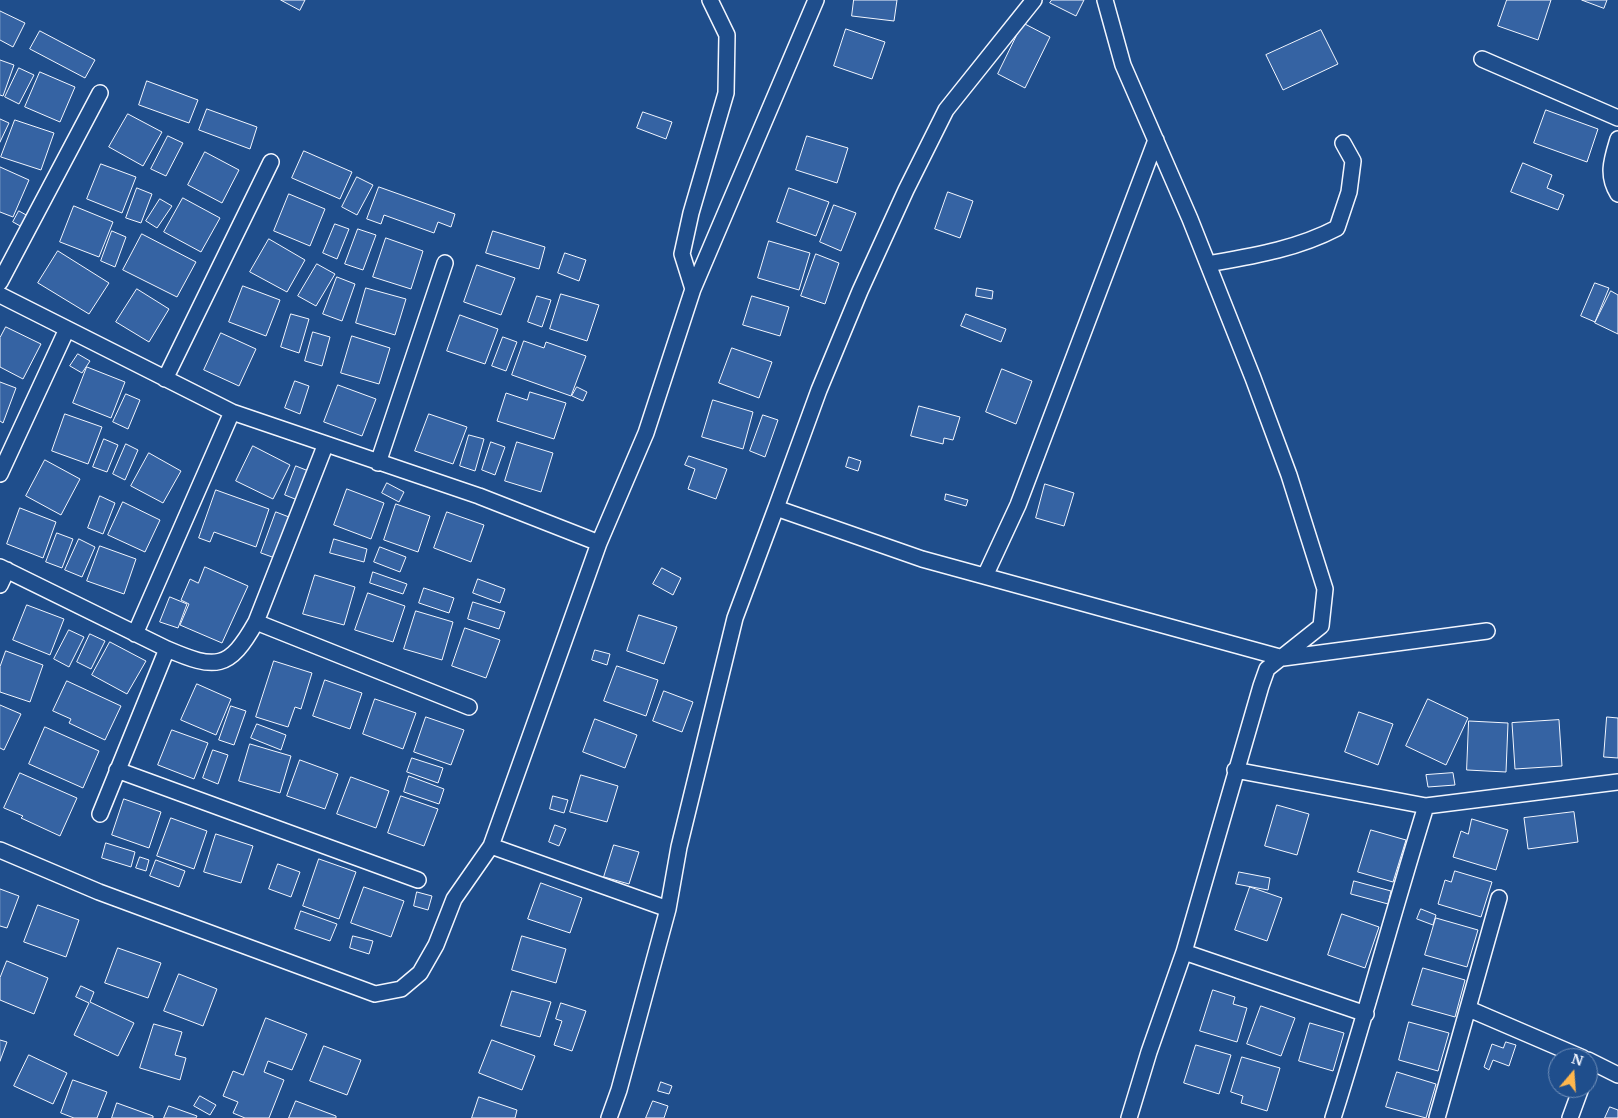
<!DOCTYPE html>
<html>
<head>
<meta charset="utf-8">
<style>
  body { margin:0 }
  #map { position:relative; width:1618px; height:1118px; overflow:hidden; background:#1f4e8c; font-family:Merriweather,serif }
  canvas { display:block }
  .north { position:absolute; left:1548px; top:1048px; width:50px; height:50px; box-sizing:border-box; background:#1f4e8c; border:1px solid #7391ba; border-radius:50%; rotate:18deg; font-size:14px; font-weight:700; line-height:20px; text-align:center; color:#f2f6ff }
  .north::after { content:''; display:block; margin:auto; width:18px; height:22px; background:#ffb74d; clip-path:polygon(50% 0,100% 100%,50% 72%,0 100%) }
</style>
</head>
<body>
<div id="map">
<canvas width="1618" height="1118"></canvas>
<div class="north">N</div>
</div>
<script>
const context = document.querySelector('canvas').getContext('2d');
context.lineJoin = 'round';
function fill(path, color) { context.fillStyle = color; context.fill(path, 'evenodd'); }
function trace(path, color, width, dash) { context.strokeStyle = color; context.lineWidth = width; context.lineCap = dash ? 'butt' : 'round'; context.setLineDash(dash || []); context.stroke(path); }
const building = new Path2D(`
  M281 0H305L300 10Z
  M854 0H897L894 21 852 16Z
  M1052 0H1084L1076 16 1050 3Z
  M1507 0H1551L1538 40 1498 26Z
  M1582 0H1607L1604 8Z
  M0 11 25 23 13 47 0 40Z
  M1023 23 1050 37 1025 88 998 74Z
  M846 29 885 42 872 79 834 66Z
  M1321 30 1338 64 1283 90 1266 55Z
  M40 31 95 60 85 78 30 49Z
  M0 60 14 65 3 96 0 95Z
  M19 68 34 75 19 104 5 97Z
  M40 72 75 87 60 122 25 107Z
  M147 81 198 100 189 123 139 105Z
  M207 109 257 127 250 149 199 130Z
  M1546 110 1598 129 1587 162 1534 143Z
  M643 112 672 122 666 139 637 128Z
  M128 114 162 132 143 166 109 147Z
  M0 119 9 123 0 142Z
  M15 120 54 133 41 170 1 157Z
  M168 136 183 143 166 176 151 169Z
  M807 136 848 148 837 183 796 170Z
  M304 151 352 172 340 199 292 178Z
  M205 152 239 170 222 203 188 185Z
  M1523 163 1552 175 1547 188 1564 195 1558 210 1511 192Z
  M101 164 136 177 122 213 87 199Z
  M0 167 29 180 13 217 0 212Z
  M357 177 373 185 357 215 342 207Z
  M379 187 455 214 451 227 438 222 434 233 384 215 381 224 367 219Z
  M137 188 152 194 141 223 126 218Z
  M789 188 829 202 816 236 777 222Z
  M948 192 973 201 960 238 935 229Z
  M289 194 325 209 310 246 274 231Z
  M183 198 220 218 201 252 164 232Z
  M160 199 172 206 157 228 146 221Z
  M834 205 856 213 841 251 820 242Z
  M74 206 113 222 99 257 60 242Z
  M19 211 28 216 22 227 13 222Z
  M335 224 349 229 337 259 323 253Z
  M358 229 376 235 363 270 345 264Z
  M112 231 126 237 115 267 101 261Z
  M493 231 545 247 539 269 486 253Z
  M142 234 196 262 177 297 123 270Z
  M386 238 423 251 411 289 373 277Z
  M269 239 305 260 287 292 250 272Z
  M769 241 810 253 799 290 758 278Z
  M58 251 109 283 89 314 38 283Z
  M565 253 586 260 579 281 558 273Z
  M816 254 839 263 825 304 801 296Z
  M317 264 335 274 316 306 298 296Z
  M477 265 515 278 501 315 464 302Z
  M337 277 355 284 342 321 323 314Z
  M1595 283 1609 288 1595 322 1581 316Z
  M243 286 280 300 266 336 229 322Z
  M366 288 406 299 395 335 356 323Z
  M977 288 993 291 992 299 976 296Z
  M137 289 169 309 149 342 116 322Z
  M1611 291 1618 295V334L1595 323Z
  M561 294 599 305 587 341 550 329Z
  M537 296 551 300 542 327 528 322Z
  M752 296 789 307 780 336 743 325Z
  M291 314 309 319 299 353 281 347Z
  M966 314 1006 329 1001 342 961 326Z
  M460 315 498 329 485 364 447 351Z
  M6 327 41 344 23 379 0 367V338Z
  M313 332 330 337 322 366 305 361Z
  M221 333 256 349 239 386 204 370Z
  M352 336 390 348 379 384 341 373Z
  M503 337 517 342 506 371 492 366Z
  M524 341 544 348 546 342 586 356 571 396 512 375Z
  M732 348 772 362 759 398 719 383Z
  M78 354 90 361 82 373 70 366Z
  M87 367 125 382 111 418 73 403Z
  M1002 369 1032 381 1016 424 986 412Z
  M295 381 309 386 300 414 285 408Z
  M0 382 16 388 3 423 0 421Z
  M338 385 376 399 362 436 324 422Z
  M577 387 587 392 583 401 572 396Z
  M530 392 566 403 554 439 497 421 506 393 527 400Z
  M126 394 140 400 128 429 113 422Z
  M713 400 753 412 743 449 702 437Z
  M919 406 960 417 953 440 944 438 943 444 911 436Z
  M65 414 102 427 88 464 52 451Z
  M429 414 467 427 453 464 415 451Z
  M763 415 778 420 765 457 750 451Z
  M469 435 484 439 475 471 460 466Z
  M104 439 118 445 107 472 93 467Z
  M491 442 505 447 495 475 482 470Z
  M517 442 553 453 541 492 505 481Z
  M126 444 138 450 125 480 113 474Z
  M253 446 290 465 273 499 236 481Z
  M149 453 181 471 163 503 131 486Z
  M689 456 727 469 716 499 688 489 695 469 685 465Z
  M849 457 861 461 858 471 846 467Z
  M45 460 80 479 61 515 26 496Z
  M296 466 311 472 300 501 285 495Z
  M387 483 404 492 399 502 382 493Z
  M1045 484 1074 493 1064 526 1036 518Z
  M347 489 384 503 371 539 334 525Z
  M216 490 269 509 256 547 214 532 210 542 199 538Z
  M946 494 968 500 966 506 945 500Z
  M100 496 115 503 103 534 88 528Z
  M123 502 160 520 145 552 108 535Z
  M396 504 430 516 418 552 384 540Z
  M20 508 56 522 43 558 7 544Z
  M276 512 289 517 275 558 261 553Z
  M447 512 484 525 471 562 434 548Z
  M57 533 73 539 62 568 46 562Z
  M79 539 95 547 82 577 65 570Z
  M334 539 367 549 364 562 330 553Z
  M100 546 136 559 124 594 87 581Z
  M380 547 406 557 400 572 374 562Z
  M205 567 248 586 222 643 180 625 189 604 181 600 190 579 198 583Z
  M662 568 681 578 673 595 653 584Z
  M373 572 407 584 403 594 370 583Z
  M315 575 355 587 344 625 303 614Z
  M478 579 505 589 500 603 473 593Z
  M424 588 454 598 449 613 419 603Z
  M368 593 405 606 393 642 355 630Z
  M170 597 187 604 178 628 160 622Z
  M473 602 505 612 499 629 468 619Z
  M27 605 64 619 50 655 13 640Z
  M416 611 453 622 442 660 404 649Z
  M639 615 677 627 664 664 627 651Z
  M465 628 500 640 486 678 452 666Z
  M69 630 84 637 69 667 54 659Z
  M90 634 105 641 91 669 77 662Z
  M110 642 146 661 127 694 92 675Z
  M595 650 610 654 607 665 592 660Z
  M6 651 43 665 30 702 0 692V667Z
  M274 661 312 673 301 709 295 707 288 727 256 717Z
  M617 666 658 680 646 716 604 701Z
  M325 680 362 693 350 729 313 716Z
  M67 681 121 706 105 740 69 723 71 719 53 711Z
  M197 684 231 699 216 735 181 720Z
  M664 691 693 702 682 732 653 721Z
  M375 699 416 713 403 749 363 734Z
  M1428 699 1468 718 1446 765 1406 746Z
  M0 705 21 714 4 750 0 748Z
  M231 706 246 711 234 745 219 740Z
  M1359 712 1393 724 1378 765 1345 752Z
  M426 717 464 730 451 765 414 752Z
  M1607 717 1618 718V758L1604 757Z
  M595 719 637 735 625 768 583 752Z
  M1559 720 1562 766 1515 769 1512 723Z
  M1469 721 1508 723 1506 772 1467 770Z
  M257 724 286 735 281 750 251 738Z
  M45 727 99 751 83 788 29 764Z
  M172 730 208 743 194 779 158 765Z
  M250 744 291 756 280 793 239 781Z
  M213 750 228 755 218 784 203 778Z
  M412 758 443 768 438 783 407 772Z
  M300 760 338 774 325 809 287 796Z
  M20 773 77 798 60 836 21 818 23 816 4 808Z
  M1453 773 1455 785 1428 787 1426 775Z
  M581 775 618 786 607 822 570 812Z
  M409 776 444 789 439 804 404 792Z
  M351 777 389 791 376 828 337 814Z
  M401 796 438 809 424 846 388 833Z
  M553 796 568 800 564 813 550 809Z
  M124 799 161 812 149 848 112 835Z
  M1277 805 1309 814 1297 855 1265 846Z
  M1574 812 1578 842 1528 849 1524 818Z
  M171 818 207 831 194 869 157 856Z
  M1472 819 1508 830 1496 870 1453 857 1461 831 1468 834Z
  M555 825 566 829 559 846 549 842Z
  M1371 830 1406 840 1393 882 1358 872Z
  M216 834 253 846 241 883 204 872Z
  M106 843 135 852 131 867 102 858Z
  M614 845 639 852 629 884 604 877Z
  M140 857 149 860 146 871 136 868Z
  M319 859 356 872 339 919 303 906Z
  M156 860 185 871 179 887 150 876Z
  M278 864 300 872 291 897 269 889Z
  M1455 871 1492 882 1481 917 1438 904 1445 880 1451 882Z
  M1239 872 1270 878 1268 890 1236 884Z
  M1354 881 1391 891 1388 904 1351 894Z
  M541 883 582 898 570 933 528 919Z
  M364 887 404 901 391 937 351 923Z
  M1250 887 1282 898 1267 941 1235 930Z
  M0 889 19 896 7 928 0 926Z
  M417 892 432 896 428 910 414 906Z
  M38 905 79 920 66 957 24 942Z
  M1421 909 1436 915 1433 925 1417 919Z
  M301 911 337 924 330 941 295 929Z
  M1342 914 1379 927 1365 968 1328 955Z
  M1436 918 1478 930 1467 967 1425 955Z
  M353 936 373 941 369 954 350 948Z
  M522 936 566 949 556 983 512 970Z
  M118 948 161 963 148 998 105 983Z
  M7 961 48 978 34 1014 0 1000V978Z
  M1423 968 1465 980 1455 1017 1412 1005Z
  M179 974 217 989 203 1026 164 1011Z
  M81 986 94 992 90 1002 134 1023 118 1056 74 1035 89 1003 76 997Z
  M1213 990 1235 997 1233 1004 1247 1008 1237 1042 1200 1031Z
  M512 991 551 1002 540 1037 501 1026Z
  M561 1003 586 1011 572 1051 554 1045 562 1021 556 1019Z
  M1261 1006 1295 1018 1281 1056 1247 1044Z
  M266 1018 307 1034 292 1070 268 1061 264 1072 284 1080 269 1118H245L233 1113 238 1102 223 1096 233 1071 243 1075Z
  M1409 1022 1449 1033 1438 1071 1399 1060Z
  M1310 1023 1344 1033 1333 1071 1299 1061Z
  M154 1024 182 1032 175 1055 186 1058 180 1080 140 1068Z
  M0 1040 7 1042 0 1061Z
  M492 1040 535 1056 522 1090 479 1073Z
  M1506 1042 1516 1045 1509 1066 1493 1060 1489 1070 1484 1067 1492 1044 1503 1048Z
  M1196 1045 1231 1055 1219 1094 1184 1083Z
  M324 1046 361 1060 347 1095 310 1081Z
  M29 1055 67 1073 53 1104 14 1086Z
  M1242 1057 1280 1068 1267 1111 1241 1103 1243 1096 1231 1092Z
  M1397 1072 1436 1084 1426 1118 1386 1107Z
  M73 1080 107 1092 97 1118H74L61 1113Z
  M661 1082 672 1086 669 1094 658 1091Z
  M200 1096 216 1105 210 1115 194 1106Z
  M479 1097 517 1110 515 1118H472Z
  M296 1101 336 1116V1118H289Z
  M653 1101 668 1106 664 1118H646Z
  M117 1103 153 1116V1118H112Z
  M169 1106 197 1116 196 1118H164Z
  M1610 1107 1618 1110V1118H1605Z`);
const street = new Path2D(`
  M1105 0 1123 65 1190 219 1253 378 1289 475 1325 589 1321 626 1267 669 1261 686 1184 952 1149 1052 1129 1118
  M1482 59 1618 118
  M1618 139C1612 159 1606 175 1618 194
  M1208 264C1253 256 1297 249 1337 228L1349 192 1353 161 1343 143
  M0 282 100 93
  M693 289 682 254 691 213 726 93 727 35 710 0
  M0 295 232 412 479 496 599 543
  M165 379 271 162
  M378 463 445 263
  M0 474 67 329
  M776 508 819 390 860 291 906 190 946 110 1034 0
  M0 567 167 649C216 670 229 670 256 622L325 446
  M985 576 1018 505 1156 140
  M0 585 7 570
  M256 622 469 707
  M135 634 232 412
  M117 770 418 880
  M1235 770 1426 806 1618 782
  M100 814 167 649
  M491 846 668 909
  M0 850 99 892 375 994 401 989 420 973 436 945 454 899 491 846 599 543 646 433 693 289 816 0
  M1184 952 1366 1014
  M1469 1009 1583 1058
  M1588 1060 1618 1075
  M609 1118 619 1090 668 909 679 847 735 618 776 508 922 559 1283 658 1487 631
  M1333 1118C1366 1014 1394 909 1426 806
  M1437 1118 1499 898
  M1570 1118 1581 1088`);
fill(building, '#3563a3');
trace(building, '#f2f6ff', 1);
trace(street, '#f2f6ff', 18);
trace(street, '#1f4e8c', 15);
</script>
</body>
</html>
